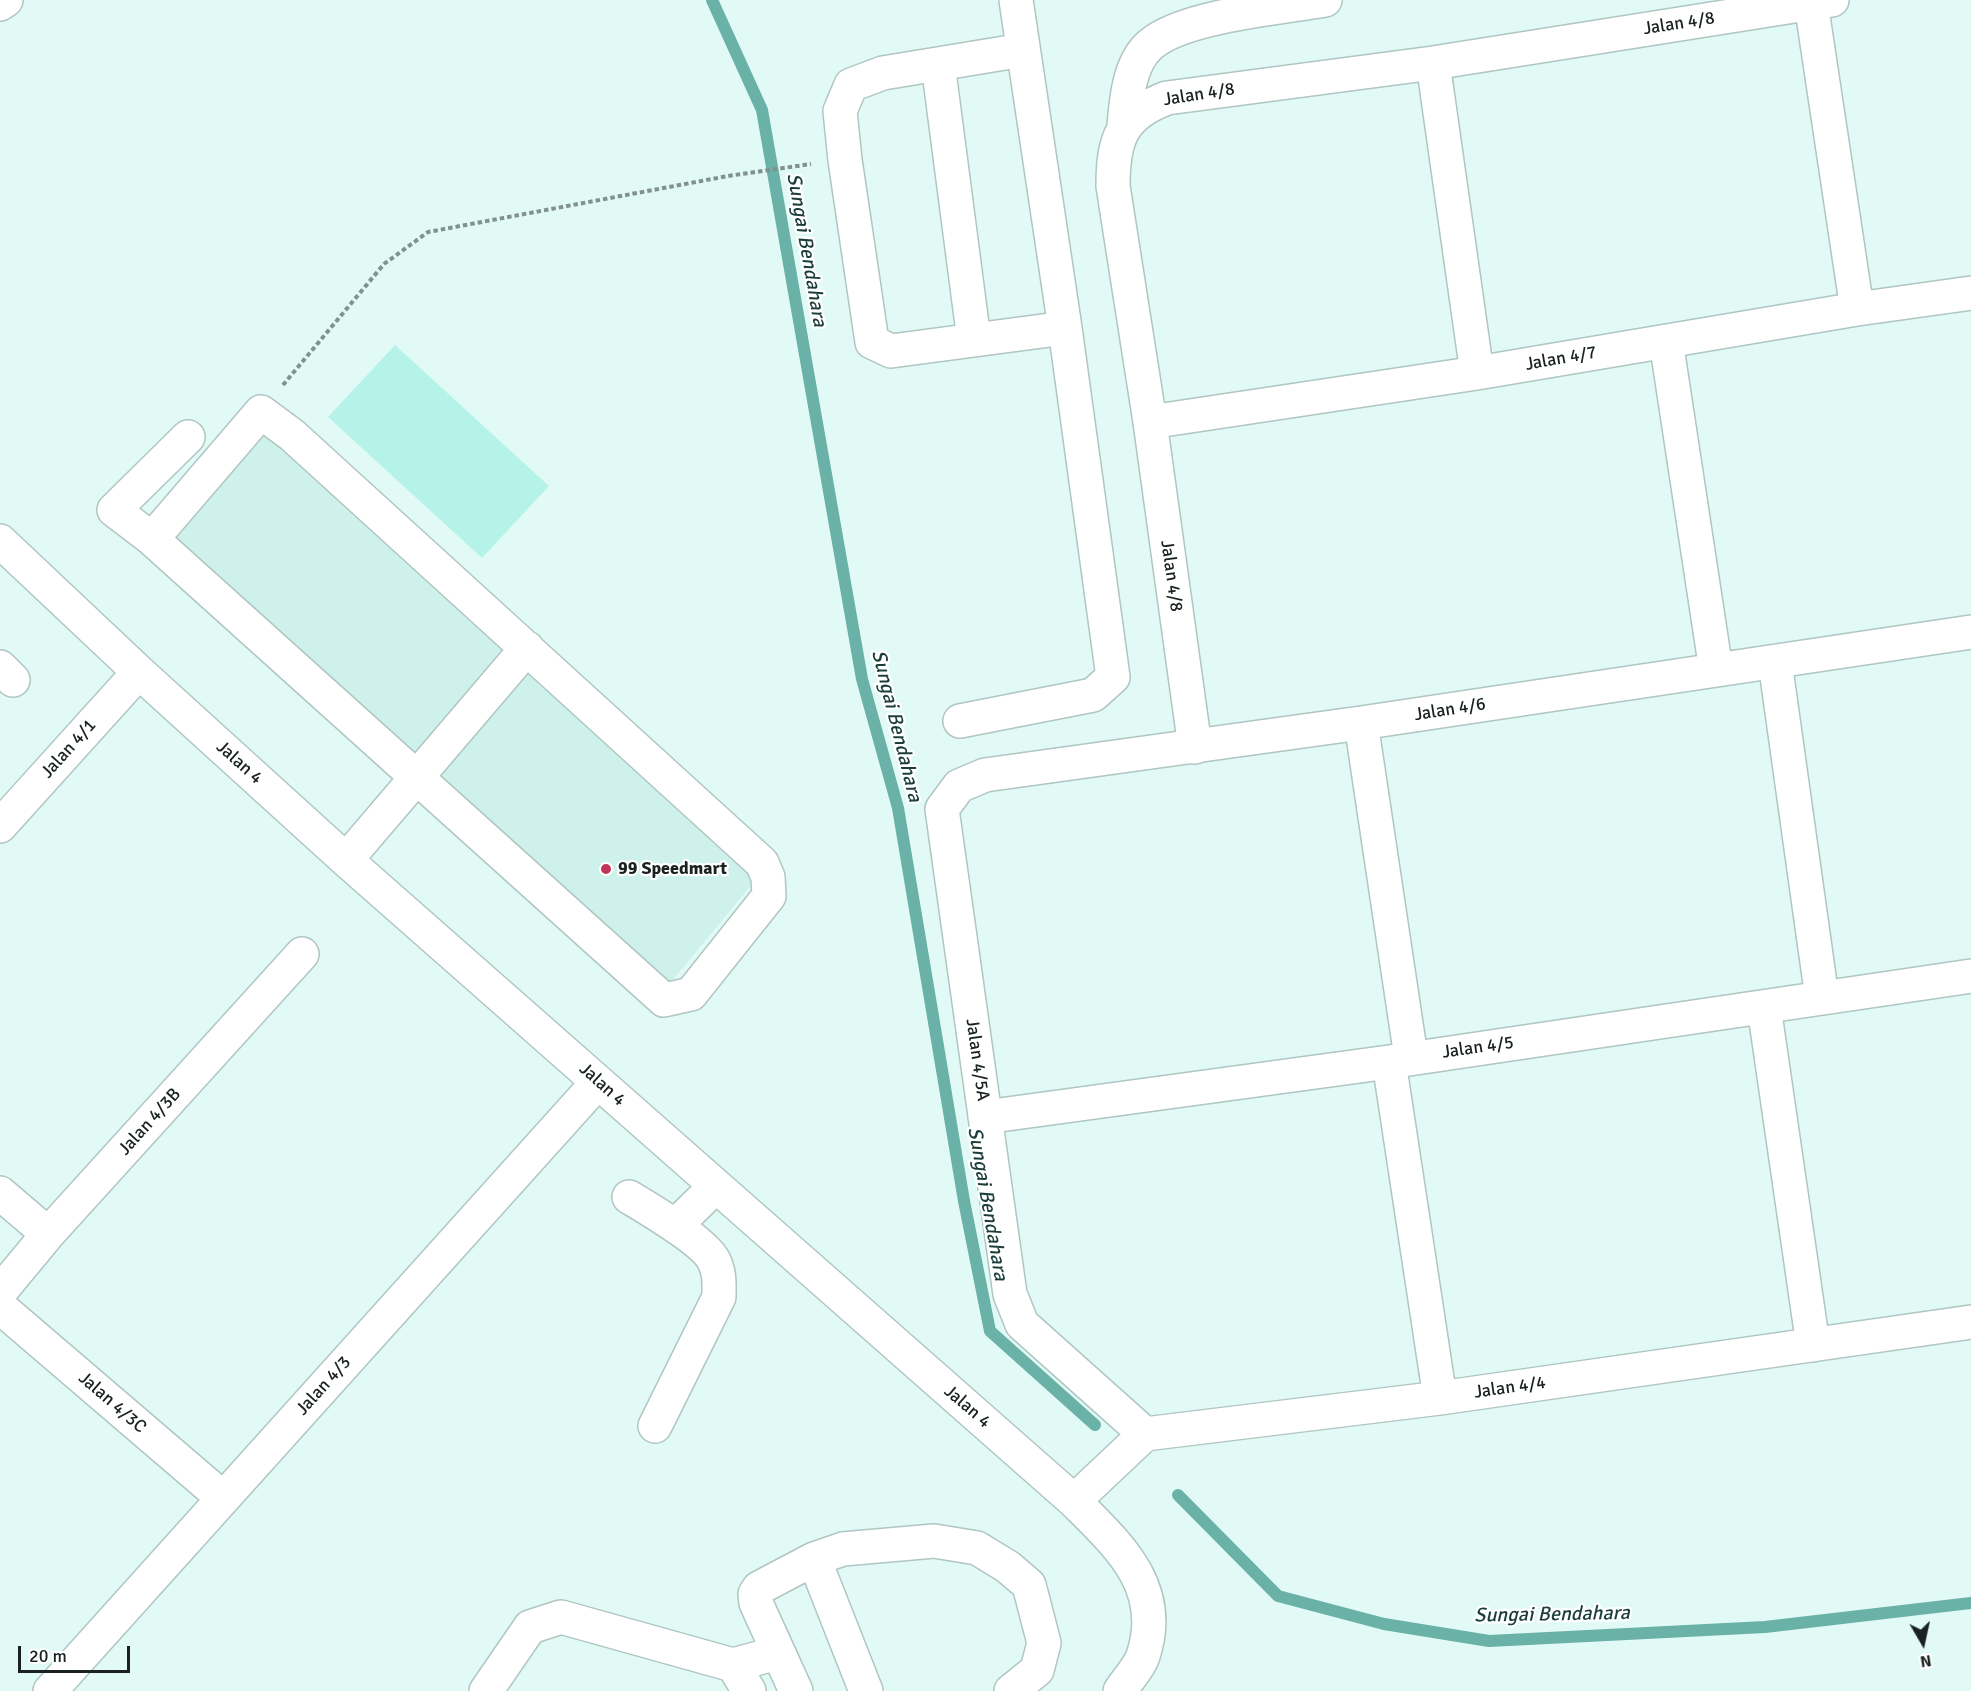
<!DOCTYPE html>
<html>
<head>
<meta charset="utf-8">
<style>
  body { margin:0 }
  #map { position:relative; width:1971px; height:1691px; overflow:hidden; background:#e2faf6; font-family:Signika,sans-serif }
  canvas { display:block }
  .north { position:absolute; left:1893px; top:1613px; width:60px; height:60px; -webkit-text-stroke:4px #fff; paint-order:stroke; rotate:171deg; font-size:16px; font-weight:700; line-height:24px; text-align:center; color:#192220 }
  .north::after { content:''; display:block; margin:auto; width:21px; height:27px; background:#192220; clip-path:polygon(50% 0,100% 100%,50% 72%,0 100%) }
  .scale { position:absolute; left:18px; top:1646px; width:112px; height:27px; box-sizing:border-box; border:3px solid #192220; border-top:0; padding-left:8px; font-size:18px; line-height:21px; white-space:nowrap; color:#192220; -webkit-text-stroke:4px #fff; paint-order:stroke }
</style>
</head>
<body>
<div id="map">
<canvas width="1971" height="1691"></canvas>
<div class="north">N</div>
<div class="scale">20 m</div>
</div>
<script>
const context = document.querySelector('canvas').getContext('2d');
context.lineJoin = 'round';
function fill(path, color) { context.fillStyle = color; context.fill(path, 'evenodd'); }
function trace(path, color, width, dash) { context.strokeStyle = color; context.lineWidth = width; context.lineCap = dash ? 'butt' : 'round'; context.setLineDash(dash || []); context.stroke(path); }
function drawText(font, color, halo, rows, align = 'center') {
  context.font = font + ' Signika,sans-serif'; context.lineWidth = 4.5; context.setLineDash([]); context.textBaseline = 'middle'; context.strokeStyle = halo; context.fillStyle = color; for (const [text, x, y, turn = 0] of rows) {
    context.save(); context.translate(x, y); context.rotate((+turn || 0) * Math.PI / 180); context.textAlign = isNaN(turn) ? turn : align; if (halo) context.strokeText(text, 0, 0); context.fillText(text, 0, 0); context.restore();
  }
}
const built = new Path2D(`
  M262 426 758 877 666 988 167 538Z`);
const green = new Path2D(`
  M395 345 549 486 482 558 328 417Z`);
const stream = new Path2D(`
  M712 0 762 110 862 679 898 808 964 1201 990 1331 1095 1425
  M1178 1495 1278 1596 1384 1624 1489 1641 1765 1627 1971 1603`);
const path = new Path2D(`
  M283 385 384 264 428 232 728 176 811 164`);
const minor = new Path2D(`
  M1811 3 1857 309
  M0 4 6 0
  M1023 50 883 73 851 85 840 111 845 160 872 342 891 351 1065 328
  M1433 63 1477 373
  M938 64 974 340
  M1124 126C1126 101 1129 63 1150 45 1182 16 1280 8 1325 0
  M1666 341 1716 670
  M1150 422 1477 373 1857 309 1971 293
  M152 539 261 412 292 435 762 863 768 877 769 896 691 994 664 1000 152 539 114 510 188 437
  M0 541 139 672 346 860 1074 1501C1118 1545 1166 1587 1143 1656 1139 1668 1127 1680 1120 1691
  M1775 662 1822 998
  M0 667 13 680
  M960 721 1093 695 1113 677 1065 328 1016 0
  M1361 723 1411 1057
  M1195 747 1150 422 1113 186C1113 140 1121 115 1167 98L1433 63 1832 0
  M0 826 139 672
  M346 860 527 648
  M1764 1007 1813 1345
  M1389 1062 1440 1398
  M985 1117 1389 1062 1971 976
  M0 1193 48 1234
  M629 1197C649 1209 705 1242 714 1261 720 1273 719 1284 719 1297L655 1426
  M675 1226 716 1186
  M0 1292 48 1234 302 954
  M0 1307 223 1498
  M1145 1434 1022 1324 1010 1294 942 809 959 786 985 775 1361 723 1971 632
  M1074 1501 1145 1434 1440 1398 1971 1322
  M814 1559 866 1691
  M733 1665 749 1691
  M50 1691 598 1082
  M486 1691 530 1627 561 1617 733 1665 777 1653
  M796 1691 756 1603 755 1594 759 1588 814 1559 843 1549 934 1541 977 1548 1008 1567 1029 1585 1044 1643 1037 1670 1011 1691`);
const markers = [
  [606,869,6,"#c33357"]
];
const streetNames = [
  ["Jalan 4/8",1679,24,-9],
  ["Jalan 4/8",1199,95,-9],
  ["Jalan 4/7",1561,359,-10],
  ["Jalan 4/8",1171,576,82],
  ["Jalan 4/6",1450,710,-9],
  ["Jalan 4/1",69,749,-48],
  ["Jalan 4",239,763,42],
  ["Jalan 4/5",1478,1048,-8],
  ["Jalan 4/5A",977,1060,82],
  ["Jalan 4",602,1085,42],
  ["Jalan 4/3B",150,1122,-48],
  ["Jalan 4/3",324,1386,-48],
  ["Jalan 4/4",1510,1388,-8],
  ["Jalan 4/3C",112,1403,41],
  ["Jalan 4",967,1407,41]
];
const poiNames = [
  ["99 Speedmart",618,869]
];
const waterNames = [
  ["Sungai Bendahara",806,250,80],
  ["Sungai Bendahara",896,726,76],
  ["Sungai Bendahara",987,1204,80],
  ["Sungai Bendahara",1552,1615,-1]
];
fill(built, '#cff1eb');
fill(green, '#b5f3e9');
trace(stream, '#6ab1a7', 12);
trace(minor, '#afc6c2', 36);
trace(path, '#80918e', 4, [4.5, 3]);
trace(minor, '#fff', 33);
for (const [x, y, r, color] of markers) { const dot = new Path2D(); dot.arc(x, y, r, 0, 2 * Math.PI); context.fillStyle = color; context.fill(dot); trace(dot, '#fff', 2); }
drawText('18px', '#192220', '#fff', streetNames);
drawText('bold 18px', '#192220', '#fff', poiNames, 'left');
drawText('italic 20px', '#1b3e3a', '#fff', waterNames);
</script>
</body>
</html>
